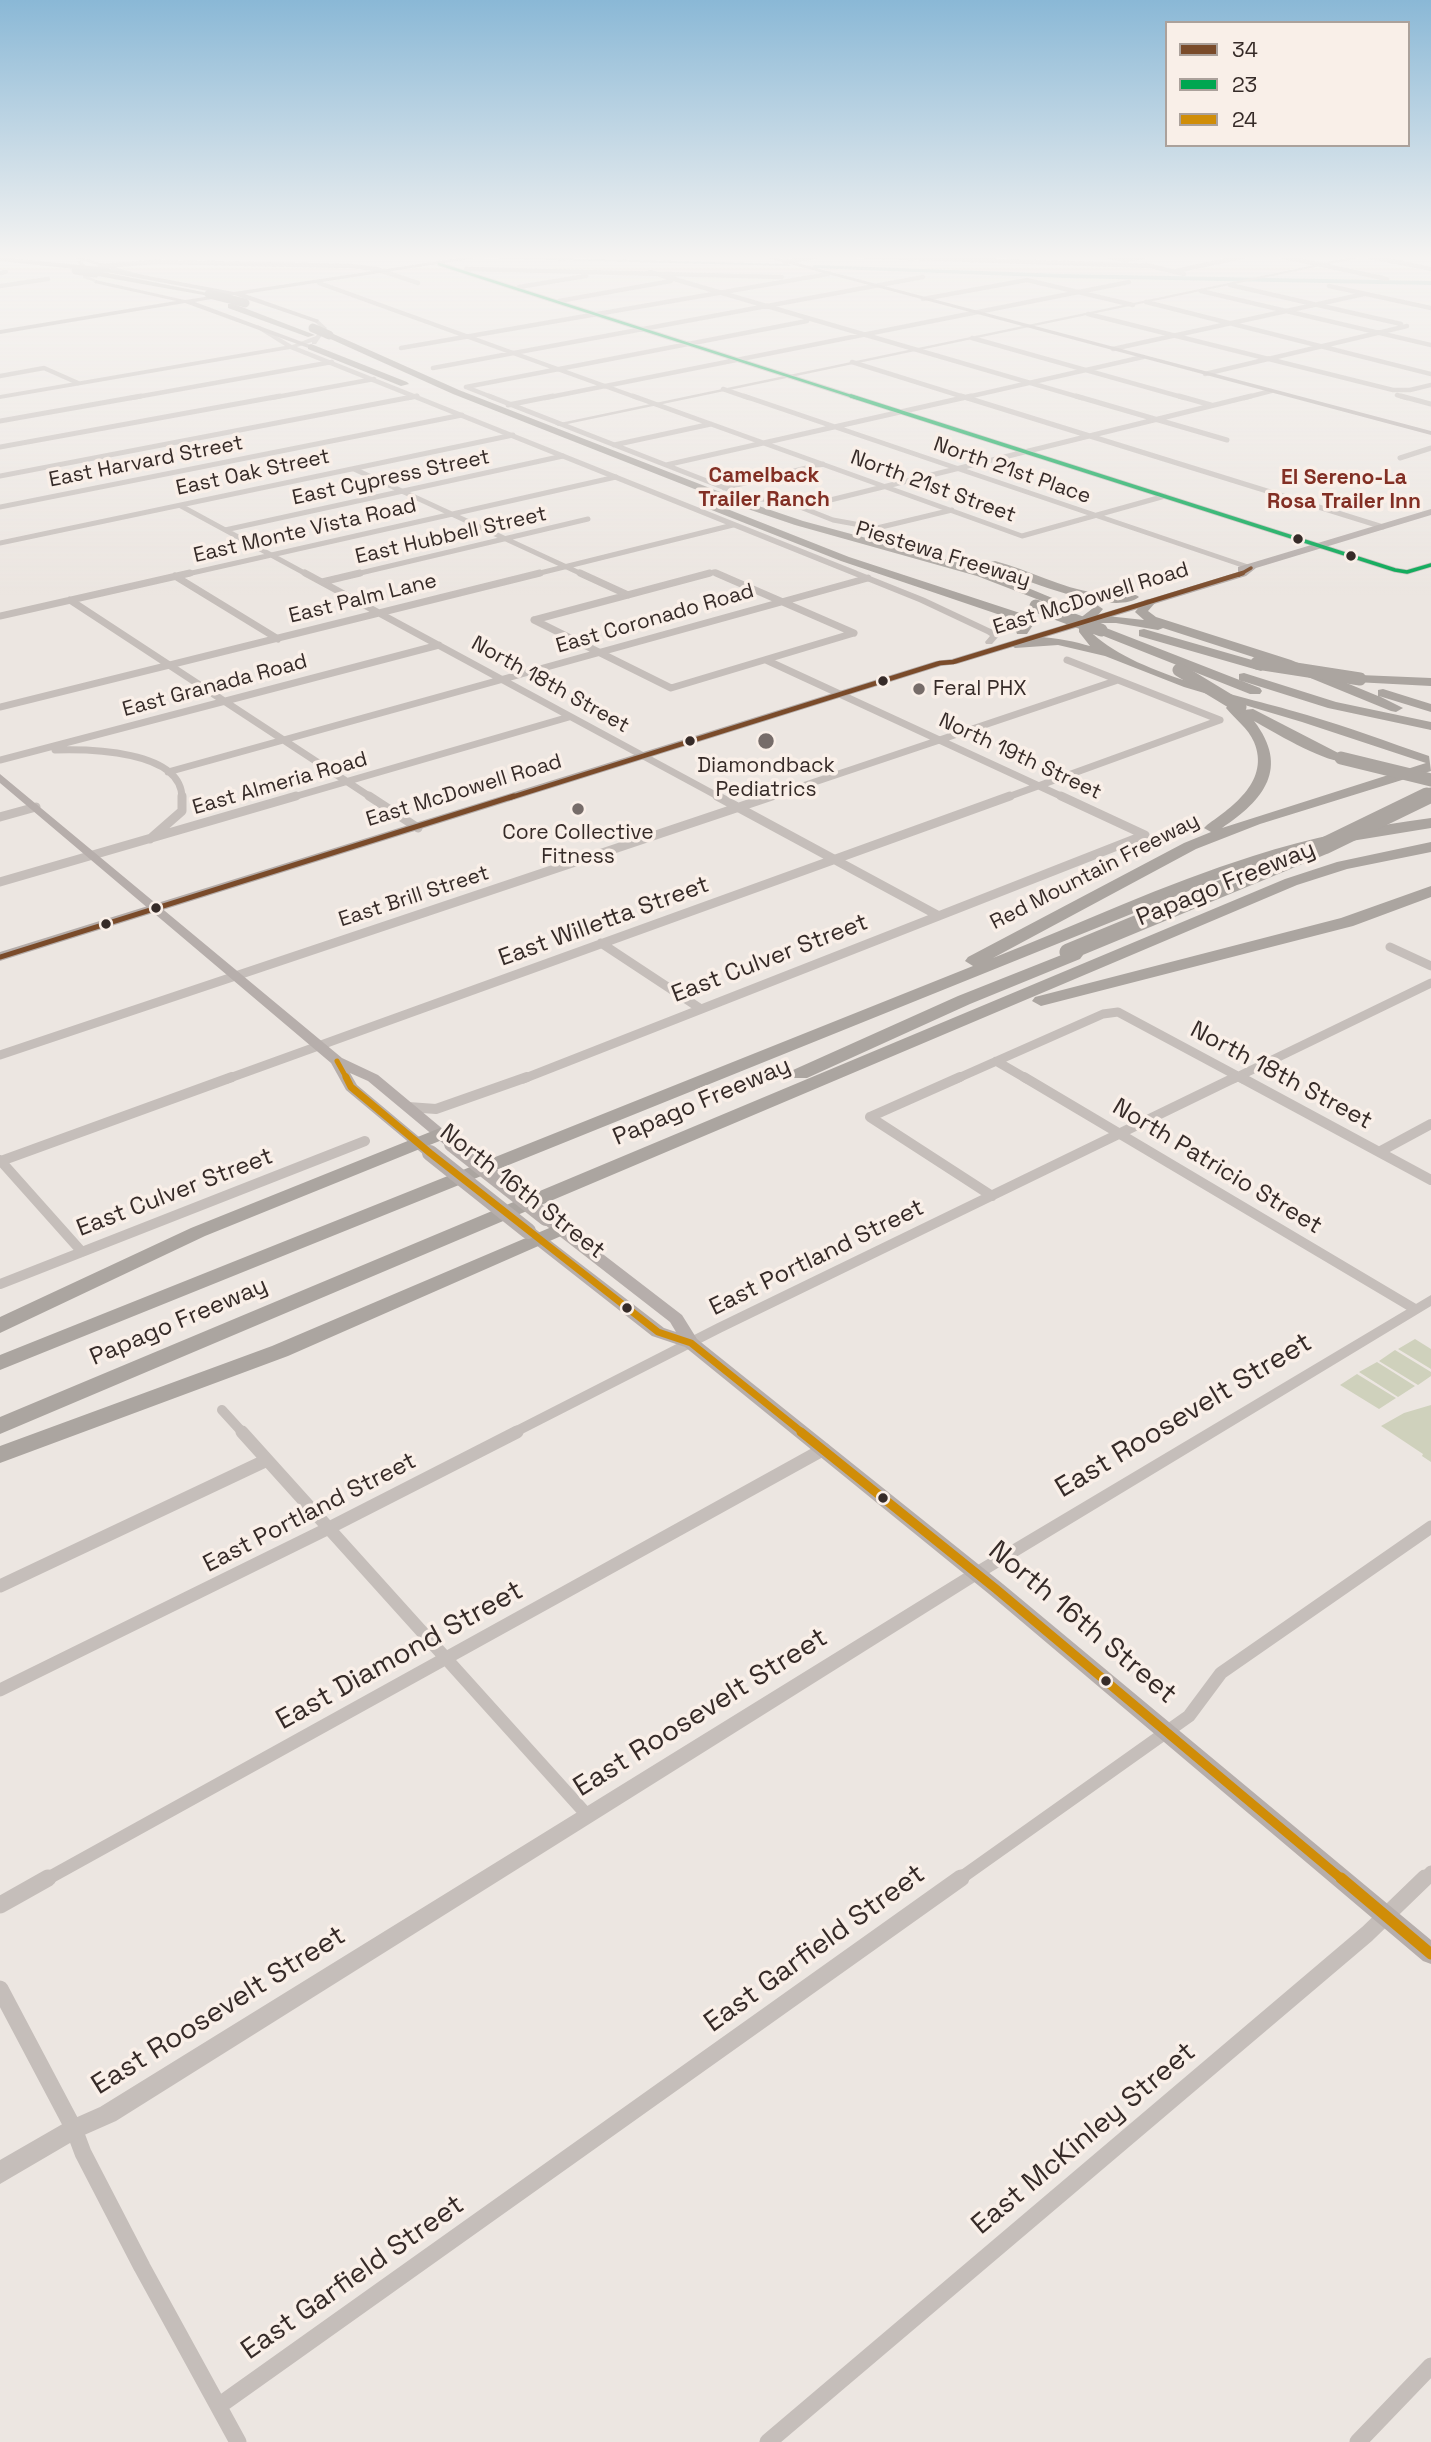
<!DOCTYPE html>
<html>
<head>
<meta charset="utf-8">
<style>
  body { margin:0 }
  #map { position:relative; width:1431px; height:2442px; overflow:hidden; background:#ece6e1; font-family:"Space Grotesk",sans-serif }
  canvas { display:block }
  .legend { position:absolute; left:1165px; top:21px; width:245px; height:126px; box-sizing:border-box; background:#f9efe8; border:2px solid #aba19b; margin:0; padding:9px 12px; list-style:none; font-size:21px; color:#362b28 }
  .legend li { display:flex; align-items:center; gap:14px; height:35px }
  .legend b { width:35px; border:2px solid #aba19b }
</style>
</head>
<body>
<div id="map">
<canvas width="1431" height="2442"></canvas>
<ul class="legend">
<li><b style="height:9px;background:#7a4b2a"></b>34</li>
<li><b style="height:9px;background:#00a651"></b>23</li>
<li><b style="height:9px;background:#d08d08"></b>24</li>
</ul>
</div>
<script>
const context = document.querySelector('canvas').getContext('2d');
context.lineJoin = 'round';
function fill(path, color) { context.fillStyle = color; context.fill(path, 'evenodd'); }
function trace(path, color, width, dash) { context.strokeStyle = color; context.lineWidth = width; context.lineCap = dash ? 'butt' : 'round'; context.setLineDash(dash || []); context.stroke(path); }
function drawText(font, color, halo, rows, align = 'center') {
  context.font = font + ' "Space Grotesk",sans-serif'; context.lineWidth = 7; context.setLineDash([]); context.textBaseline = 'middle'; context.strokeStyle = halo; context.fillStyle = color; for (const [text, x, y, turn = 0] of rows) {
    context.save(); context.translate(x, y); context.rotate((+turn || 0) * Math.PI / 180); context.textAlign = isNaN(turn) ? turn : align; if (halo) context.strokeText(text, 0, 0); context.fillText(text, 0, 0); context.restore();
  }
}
const green = new Path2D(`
  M1415 1339 1431 1349V1369L1398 1349Z
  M1395 1350 1431 1372V1376L1418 1385 1379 1361Z
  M1377 1362 1415 1386 1398 1397 1359 1372Z
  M1357 1374 1396 1398 1379 1409 1340 1385Z
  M1431 1405V1462L1422 1456 1423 1454 1381 1426 1404 1413Z`);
const canal = new Path2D(`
  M477 256 788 264 791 266 401 256Z
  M814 265 1065 274 1431 281V285L1065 278 812 268Z`);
const minorFar6 = new Path2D(`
  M856 256 1151 266
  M1107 256 1127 261
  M1280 256 1387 279
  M1367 256 1431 269
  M1125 260 1146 256
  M785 262 819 256
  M439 264 857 398
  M1146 265 1184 274
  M100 266 156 262 350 266 376 269 418 283
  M466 269 782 277
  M1176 271 1246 256
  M650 272 1082 398
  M0 273 6 272
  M319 283 638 398
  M1230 285 1401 324
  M0 286 48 279
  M1329 286 1431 308
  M519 287 586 276
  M1201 291 1431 345
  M923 299 1027 280 1133 305
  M559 301 671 281
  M1146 302 1431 374
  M1088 314 1393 390H1410L1431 385
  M972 338 1185 398
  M401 348 828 274
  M1113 349 1364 294
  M852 362 967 398
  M433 368 923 277
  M1205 374 1407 326
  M0 376 44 368 78 383
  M466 387 494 398
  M466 387 807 321
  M723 389 749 398
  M1397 395 1407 398
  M131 398 332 362
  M271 398 374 379
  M408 398 417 396
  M545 398 1129 282
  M963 398 1143 357
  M1244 398 1271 391`);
const minorFar5 = new Path2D(`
  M489 396 748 497 790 503 833 520 877 528 952 510
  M633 396 1022 536 1165 496
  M744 396 1251 568
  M851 396 1395 570 1407 572 1431 565
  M961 396 1383 527
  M1076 396 1227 440
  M1179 396 1211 405
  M1401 396 1431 404
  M508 405 553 396
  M0 421 141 396
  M614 445 711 424
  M0 447 280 396
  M1400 458 1431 448
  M666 465 971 396
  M354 469 584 575
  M0 476 417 396
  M724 488 823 464
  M181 506 308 575
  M0 507 462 415
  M802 507 1251 396
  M225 530 563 456
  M0 543 513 435
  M183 575 616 477
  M352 575 588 519
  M532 575 733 525
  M704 575 714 572 720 575`);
const minorFar4 = new Path2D(`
  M305 573 721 798
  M580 573 628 595
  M716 573 854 633
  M175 576 278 639
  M322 582 360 573
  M70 600 372 798
  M0 616 190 573
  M534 620 671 688 854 633
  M534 620 710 573
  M766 660 1065 798
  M1067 660 1220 720
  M0 707 540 573
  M55 750C88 749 182 750 182 798
  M0 760 439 645
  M168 772 868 578
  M290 798 569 717
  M767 798 1118 680
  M1005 798 1220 720`);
const minorFar3 = new Path2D(`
  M369 796 418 828
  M717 796 939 916
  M1061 796 1145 835
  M0 817 36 807
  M150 839 182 811V796
  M0 882 296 796
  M601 943 701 1009
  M1390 947 1431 966
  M0 1055 772 796
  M996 1061 1027 1079
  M227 1079 1010 796
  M523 1079 1145 835
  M956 1079 1103 1014 1118 1012 1243 1079
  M1233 1079 1431 983`);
const minorFar2 = new Path2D(`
  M1024 1077 1415 1309
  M1240 1077 1431 1180
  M408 1107 436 1109 527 1077
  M870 1117 960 1077
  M870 1117 992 1196
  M1379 1152 1431 1124
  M0 1160 82 1252
  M1 1161 232 1077
  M0 1284 365 1141
  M222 1410 243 1433
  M513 1433 719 1328 1236 1077`);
const minorFar1 = new Path2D(`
  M242 1432 588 1816
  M0 1586 267 1460
  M0 1690 329 1528 517 1432
  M45 1880 824 1449
  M958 1880 1189 1716 1221 1673 1431 1527
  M1424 1880 1431 1872`);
const minor = new Path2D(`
  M0 1905 48 1878
  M0 1989 74 2129 83 2153 142 2267 238 2442
  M220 2405 961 1878
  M768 2442 1367 1934 1425 1878
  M1358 2442 1431 2366`);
const tertiary = new Path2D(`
  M76 256 143 275 144 276 139 277 67 256Z
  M1357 256H1368L558 426 555 424Z
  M77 261H81L88 268V276L98 281V283L83 278V269Z
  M317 319 327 328 316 344H312V342L297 347 925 598 993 630 999 636 992 644H986L985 642 990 636 987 634 919 602 290 349 0 399V395L285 346 256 328 258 325 292 345 295 344 316 336 321 328 314 321Z
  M1431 1295V1306L983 1577 116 2121 82 2136 0 2184V2160L66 2122 100 2107 971 1569Z`);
const secondary = new Path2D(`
  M472 256H489L245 294 319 320 317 323 234 295 195 302 313 346 311 349 185 303 0 334V330L176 301 94 283 96 280 185 300 224 294 111 273 90 271 92 268 111 269 234 292Z
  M760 256H771L1431 431V435Z
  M0 774 342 1058 378 1075 456 1140 458 1143 456 1146H446L368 1081 350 1073 357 1085 437 1152 429 1157 424 1155 346 1090 331 1063 0 783Z
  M546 1213 552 1215 682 1315 697 1339 1003 1584 1431 1940V1964L1423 1961 989 1594 685 1347 652 1336 522 1234 520 1231 522 1228H534L664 1328 676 1332 670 1322 540 1221 538 1218Z`);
const primary = new Path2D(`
  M1431 509V515L1256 568 1246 576 957 664 941 666 0 961V952L936 661 952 659 1238 572V567Z`);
const motorway = new Path2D(`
  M0 257 109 268 112 272 98 271 213 294 209 296 92 275 94 271 0 261Z
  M228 304H234L315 335 308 337 228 308Z
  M329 332 459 390 738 499 803 521 985 570 1057 600 1055 603H1047L977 576 795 525 730 503 453 394 326 337Z
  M311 344 407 382 409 384 401 386 308 349V345Z
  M704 503H712L849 557 1020 613 1033 625 1027 634H1017L1016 631 1020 625 1012 619 841 561 704 507Z
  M995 561C1029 570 1061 588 1096 593 1109 595 1130 590 1139 597 1112 618 1021 577 991 568V562Z
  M1149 599 1155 603 1148 611 1156 617 1291 660 1378 696V690L1383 689 1431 704V712L1379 696 1403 708 1396 712 1391 711 1281 666 1163 628 1158 630 1116 623H1093V634C1140 677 1245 696 1307 715 1348 727 1388 742 1429 756L1431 771 1260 824 1196 849 993 958C1079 924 1164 884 1253 856 1311 837 1370 826 1431 818V828L1333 844 1243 869 0 1370V1355L973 966 965 961 968 957 1184 843 1211 832 1204 828 1207 825C1234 806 1270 780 1254 742 1248 728 1235 719 1226 708L1228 705H1238L1243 710 1253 709 1348 758 1346 761C1328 765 1272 731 1254 721 1290 768 1264 800 1222 828L1426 763 1302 722 1184 687 1105 656 1058 645 1015 648 1009 644C1026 630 1070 640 1090 646L1079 632V619L1097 605 1103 609 1098 615 1144 620 1135 612 1145 600Z
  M1101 626 1260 688 1262 691 1260 694H1250L1096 633 1095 630Z
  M1144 629 1266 664 1268 667 1261 671 1139 636V630Z
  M1244 673 1336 702 1431 722V730L1328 708 1239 680V674Z
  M1360 675 1431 678V686L1355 682V676Z
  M1431 842V852L1347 869 1297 885 0 1434V1417L1285 879 1337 862Z
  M1431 886V897L1353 926 1041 1006 1032 1001 1035 997 1341 918Z
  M1074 950 1080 951 1083 955 1080 959 970 1004 807 1078H793L791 1074 793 1070 958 996Z
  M440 1128 447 1130 450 1134 447 1138 205 1236 0 1333V1317L191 1228Z
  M561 1223 568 1225 572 1229 568 1233 288 1356 0 1463V1446L272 1346Z`);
const secondaryBridge = new Path2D(`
  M452 1144 546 1218
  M430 1153 528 1231`);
const motorwayBridgeFar2 = new Path2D(`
  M76 270 95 273
  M209 294 245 303
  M313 328 329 335`);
const motorwayBridgeFar1 = new Path2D(`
  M1036 606 1101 630
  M1257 663 1360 679
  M1179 670 1240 707
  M1341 758 1431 780
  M1423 798 1431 794`);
const motorwayBridge = new Path2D(`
  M1068 952 1324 846 1427 796`);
const bus1Far2 = new Path2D(`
  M1239 575 1251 568`);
const bus1Far1 = new Path2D(`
  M509 798 940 663 953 662 1243 573`);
const bus1 = new Path2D(`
  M0 957 514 796`);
const bus2Far1 = new Path2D(`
  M439 264 857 398`);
const bus2 = new Path2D(`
  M851 396 1395 570 1407 572 1431 565`);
const bus3Far3 = new Path2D(`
  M337 1061 347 1079`);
const bus3Far2 = new Path2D(`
  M346 1077 351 1087 430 1153 658 1332 691 1343 803 1433`);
const bus3Far1 = new Path2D(`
  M801 1432 996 1589 1343 1880`);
const bus3 = new Path2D(`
  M1341 1878 1431 1954`);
const markers = [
  [1298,539,6,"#362b28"],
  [1351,556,6,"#362b28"],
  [883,681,6,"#362b28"],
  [919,689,7,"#766c69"],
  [690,741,6,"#362b28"],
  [766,741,9,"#766c69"],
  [578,809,7,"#766c69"],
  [156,908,6,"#362b28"],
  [106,924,6,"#362b28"],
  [627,1308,6,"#362b28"],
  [883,1498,6,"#362b28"],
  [1106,1681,6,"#362b28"]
];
const farStreetnames = [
  ["East Harvard Street",146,462,-11],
  ["North 21st Place",1012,471,19],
  ["East Oak Street",253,473,-12],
  ["East Cypress Street",391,478,-12],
  ["North 21st Street",933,487,20],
  ["East Monte Vista Road",305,531,-13],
  ["East Hubbell Street",451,536,-13],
  ["Piestewa Freeway",943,555,17],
  ["East Palm Lane",363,599,-14],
  ["East McDowell Road",1091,599,-17],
  ["East Coronado Road",655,619,-16],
  ["North 18th Street",550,685,29],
  ["East Granada Road",215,686,-15],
  ["North 19th Street",1020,757,25],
  ["East Almeria Road",280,784,-16],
  ["East McDowell Road",464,791,-17],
  ["Red Mountain Freeway",1095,872,-27],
  ["East Brill Street",414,897,-18]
];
const farNeighbourhoodnames = [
  ["Camelback",764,476],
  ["Trailer Ranch",764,500],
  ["El Sereno-La",1344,478],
  ["Rosa Trailer Inn",1344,502]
];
const farPoinames = [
  ["Feral PHX",933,689,"left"],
  ["Diamondback",766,766],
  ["Pediatrics",766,790],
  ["Core Collective",578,833],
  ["Fitness",578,857]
];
const streetNames = [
  ["Papago Freeway",1226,884,-22],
  ["East Willetta Street",604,922,-20],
  ["East Culver Street",770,959,-21],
  ["North 18th Street",1281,1076,28],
  ["Papago Freeway",702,1102,-23],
  ["North Patricio Street",1217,1167,31],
  ["North 16th Street",522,1192,38],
  ["East Culver Street",175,1193,-21],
  ["East Portland Street",817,1258,-26],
  ["Papago Freeway",179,1322,-23],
  ["East Portland Street",310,1513,-27]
];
const nearStreetnames = [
  ["East Roosevelt Street",1184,1416,-31],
  ["North 16th Street",1082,1623,40],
  ["East Diamond Street",400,1656,-29],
  ["East Roosevelt Street",701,1713,-32],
  ["East Garfield Street",815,1949,-36],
  ["East Roosevelt Street",219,2011,-32],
  ["East McKinley Street",1084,2139,-40],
  ["East Garfield Street",353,2278,-35]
];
fill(green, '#cfd1bc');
fill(canal, '#9ebeba');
trace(minorFar6, '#c5beba', 4.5);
trace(minorFar5, '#c5beba', 5);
trace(minorFar4, '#c5beba', 7);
trace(minorFar3, '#c5beba', 9);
trace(minorFar2, '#c5beba', 10);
trace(minorFar1, '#c5beba', 13);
trace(minor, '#c5beba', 17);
fill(tertiary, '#c5beba');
fill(secondary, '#b6aeab');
fill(primary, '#b4aca9');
fill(motorway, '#aba5a0');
trace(secondaryBridge, '#b6aeab', 16);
trace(motorwayBridgeFar2, '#aba5a0', 9);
trace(motorwayBridgeFar1, '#aba5a0', 13);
trace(motorwayBridge, '#aba5a0', 17);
trace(bus1Far2, '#7a4b2a', 3.5);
trace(bus1Far1, '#7a4b2a', 4.5);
trace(bus1, '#7a4b2a', 5);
trace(bus2Far1, '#00a651', 2.5);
trace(bus2, '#00a651', 3.5);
trace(bus3Far3, '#d08d08', 5);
trace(bus3Far2, '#d08d08', 7);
trace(bus3Far1, '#d08d08', 9);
trace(bus3, '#d08d08', 11);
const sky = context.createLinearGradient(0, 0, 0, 598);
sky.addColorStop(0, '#8ab8d6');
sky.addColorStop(0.43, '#f6f4f2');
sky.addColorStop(1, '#f6f4f200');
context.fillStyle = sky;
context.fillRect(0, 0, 1431, 598);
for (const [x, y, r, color] of markers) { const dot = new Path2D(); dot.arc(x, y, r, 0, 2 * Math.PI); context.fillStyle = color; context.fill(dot); trace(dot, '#f9efe8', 2.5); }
drawText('21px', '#362b28', '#f9efe8', farStreetnames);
drawText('bold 21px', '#822f24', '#f9efe8', farNeighbourhoodnames);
drawText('21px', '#362b28', '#f9efe8', farPoinames);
drawText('24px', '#362b28', '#f9efe8', streetNames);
drawText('28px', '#362b28', '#f9efe8', nearStreetnames);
</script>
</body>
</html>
